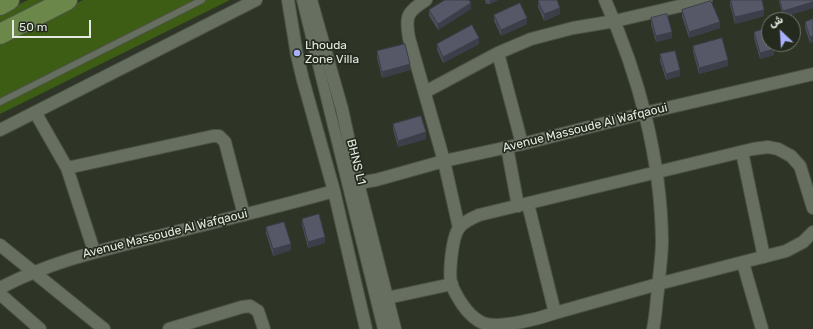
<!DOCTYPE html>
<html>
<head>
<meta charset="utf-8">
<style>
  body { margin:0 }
  #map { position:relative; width:813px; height:329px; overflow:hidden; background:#2e3527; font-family:Rubik,Vazirmatn,sans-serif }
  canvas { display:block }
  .north { position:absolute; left:761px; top:12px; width:40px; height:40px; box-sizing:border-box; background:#242b1e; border:1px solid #71776c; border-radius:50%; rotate:335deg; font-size:11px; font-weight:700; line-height:16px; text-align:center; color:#e5eae1 }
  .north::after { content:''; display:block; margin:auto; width:14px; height:18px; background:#a8b0fc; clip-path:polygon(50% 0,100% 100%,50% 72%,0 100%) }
  .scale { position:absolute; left:12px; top:20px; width:79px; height:18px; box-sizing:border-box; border:2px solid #e5eae1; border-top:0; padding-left:5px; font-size:12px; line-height:14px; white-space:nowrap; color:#e5eae1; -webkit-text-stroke:3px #242b1e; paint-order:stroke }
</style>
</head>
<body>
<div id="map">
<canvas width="813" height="329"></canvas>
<div class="north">ش</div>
<div class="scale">50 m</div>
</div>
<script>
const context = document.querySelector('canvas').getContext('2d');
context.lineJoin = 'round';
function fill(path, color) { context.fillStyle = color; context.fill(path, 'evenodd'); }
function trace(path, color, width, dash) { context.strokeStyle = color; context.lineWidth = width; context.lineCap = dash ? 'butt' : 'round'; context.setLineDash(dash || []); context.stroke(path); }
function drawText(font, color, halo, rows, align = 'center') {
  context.font = font + ' Rubik,sans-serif'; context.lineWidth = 3.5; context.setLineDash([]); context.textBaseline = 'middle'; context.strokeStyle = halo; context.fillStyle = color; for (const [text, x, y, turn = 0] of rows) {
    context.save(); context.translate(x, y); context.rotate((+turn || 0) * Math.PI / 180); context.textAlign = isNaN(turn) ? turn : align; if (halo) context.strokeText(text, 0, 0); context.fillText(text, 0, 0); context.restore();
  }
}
const green = new Path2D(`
  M28 0H47L0 24V14Z
  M83 0H230L0 114V42Z`);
const lane = new Path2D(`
  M300 0 381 329
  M304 0 387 329
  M0 102 202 0`);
const street = new Path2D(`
  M288 0 297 55 303 80 334 191 366 329
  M311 0 342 109 358 183 395 329
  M426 0C407 12 405 16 409 38L444 161 459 228
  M605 0C639 75 661 159 662 241 662 257 659 274 658 290 656 303 656 316 653 329
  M498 53 522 144
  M425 92 498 53 531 39 573 28 615 21 706 0
  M35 112 67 168 94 251
  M0 130 256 0
  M507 147 518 206
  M742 152 764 257
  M67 168 213 136H219L225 142 244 215
  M358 183 376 180 444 161 522 144 645 113 813 74
  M528 204 555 313
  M813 208 800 166 791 156 778 149 768 147 753 149 479 215C472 218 463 222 459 228 452 237 448 276 452 286 458 299 469 317 483 323 499 329 538 319 555 313L658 284 786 251 803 242 813 232
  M0 245 104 329
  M743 263 762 329
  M0 288C49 262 102 250 155 237 214 222 274 208 334 191
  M0 294 40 329
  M387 298 452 284
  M169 329 242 307 250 306 258 311 264 329`);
const primary = new Path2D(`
  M0 5 9 0
  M0 34 67 0`);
const wall = new Path2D(`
  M485 0H498L490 4H486Z
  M730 0H762L764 16 735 24 730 5Z
  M779 0H813V8L783 17 779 2Z
  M538 1 560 14 544 21 538 7Z
  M471 9 438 30 429 16V10Z
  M682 10 720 28 689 38 682 17Z
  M494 15 527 24 501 36 494 21Z
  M651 18 672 38 656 42 651 25Z
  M813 19V42L810 43 805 28V22Z
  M754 32 774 55 760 59 754 38Z
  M437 44H479L443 63 437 50Z
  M693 46 728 66 699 74 693 52Z
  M377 51 410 70 382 78 377 58Z
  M660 54 680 76 666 80 660 61Z
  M393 124 426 139 398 147 393 130Z
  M302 219 325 243 308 248 302 225Z
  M266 227 291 250 273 256 266 233Z`);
const shadedWall = new Path2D(`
  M490 0H498L490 4Z
  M813 2V8L783 17V11Z
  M471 3V9L438 30V24Z
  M560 8V14L544 21V14Z
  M764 10V16L735 24V17Z
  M527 18V24L501 36V30Z
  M720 22V28L689 38V32Z
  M672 32V38L656 42V36Z
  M813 36V42L810 43V37Z
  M479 38V44L443 63V57Z
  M774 49V55L760 59V53Z
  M728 60V66L699 74V68Z
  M410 64V70L382 78V72Z
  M680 70V76L666 80V74Z
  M426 132V139L398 147V141Z
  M325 237V243L308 248V242Z
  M291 244V250L273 256V249Z`);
const building = new Path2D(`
  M445 0H469L471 3 438 24 429 10Z
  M539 0H557L560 8 544 14 538 1Z
  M731 0H762L764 10 735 17Z
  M780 0H813V2L783 11Z
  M711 1 720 22 689 32 682 10Z
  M520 3 527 18 501 30 494 15Z
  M667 14 672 32 656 36 651 18Z
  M813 19V36L810 37 805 22Z
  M472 25 479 38 443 57 437 44Z
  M769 28V44H773L774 49 760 53 754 32Z
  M722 38 728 60 699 68 693 46Z
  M405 44 410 64 382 72 377 51Z
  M675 51 680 70 666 74 660 54Z
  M421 116 426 132 398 141 393 124Z
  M319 214 325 237 308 242 302 219Z
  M284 222 291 244 273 249 266 227Z`);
const markers = [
  [297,53,4,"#a8b0fc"]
];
const poiNames = [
  ["Lhouda",305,46],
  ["Zone Villa",305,60]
];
const streetNames = [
  ["Avenue Massoude Al Wafqaoui",585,128,-14],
  ["BHNS L1",356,162,76],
  ["Avenue Massoude Al Wafqaoui",165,234,-14]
];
fill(green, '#3e5d14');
trace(lane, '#4c5246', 8);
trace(street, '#4c5246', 14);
trace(primary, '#4c5246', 22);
trace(lane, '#677060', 6);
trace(street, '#677060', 12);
trace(primary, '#6b874a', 20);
fill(wall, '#4a4c59');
fill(shadedWall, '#3c3e49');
fill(building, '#565868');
trace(building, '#3c3e49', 1);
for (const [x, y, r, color] of markers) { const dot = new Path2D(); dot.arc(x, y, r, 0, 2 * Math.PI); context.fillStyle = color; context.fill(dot); trace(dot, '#242b1e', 1.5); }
drawText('12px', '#e5eae1', '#242b1e', poiNames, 'left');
drawText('12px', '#e5eae1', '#242b1e', streetNames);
</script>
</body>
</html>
